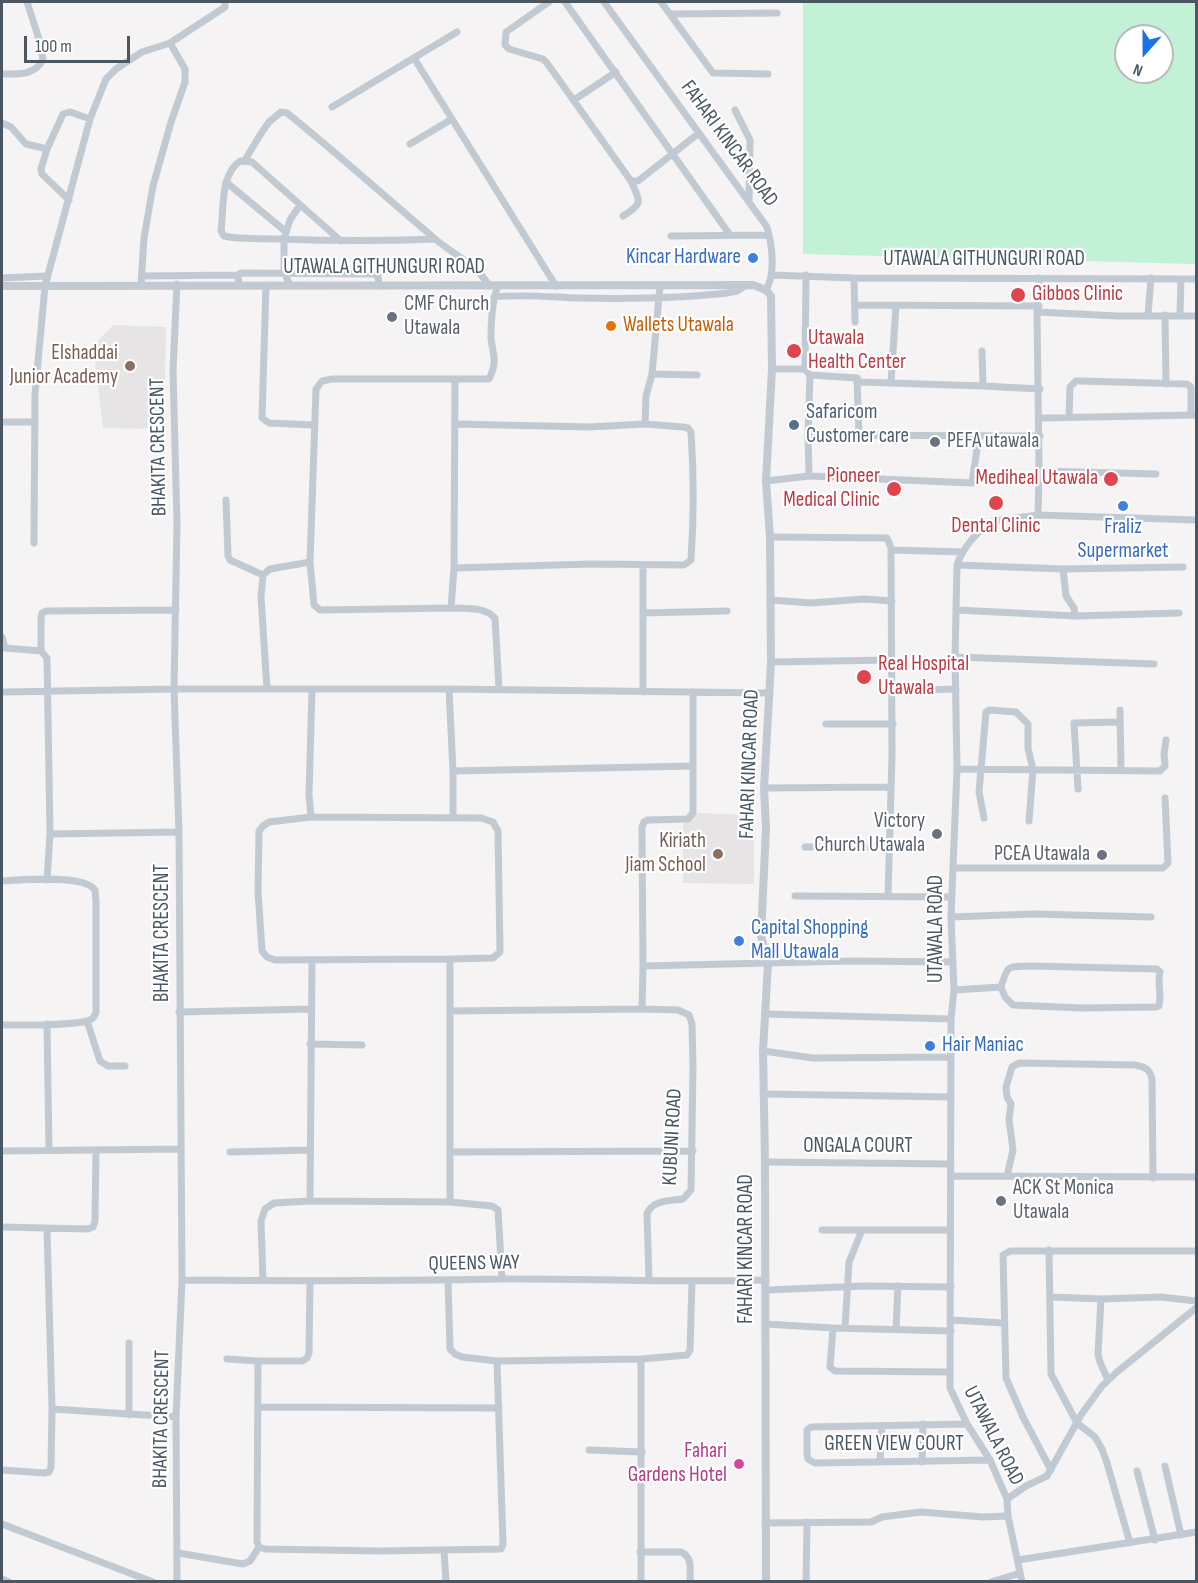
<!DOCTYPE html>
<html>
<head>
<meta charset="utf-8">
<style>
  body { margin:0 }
  #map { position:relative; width:1198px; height:1583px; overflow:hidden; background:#f5f3f3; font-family:"Sofia Sans Condensed",sans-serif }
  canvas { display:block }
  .frame { position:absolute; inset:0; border:3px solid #4a5661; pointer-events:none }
  .north { position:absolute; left:1114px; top:24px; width:60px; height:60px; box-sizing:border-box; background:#fff; border:2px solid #b7bbc0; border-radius:50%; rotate:201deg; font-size:16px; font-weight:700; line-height:24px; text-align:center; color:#4a5661 }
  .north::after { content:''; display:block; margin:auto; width:21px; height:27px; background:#1a73e8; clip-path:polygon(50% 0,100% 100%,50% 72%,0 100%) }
  .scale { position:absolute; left:24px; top:36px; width:106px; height:27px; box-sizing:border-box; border:3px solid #4a5661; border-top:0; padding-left:8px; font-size:18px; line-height:21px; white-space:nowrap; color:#4a5661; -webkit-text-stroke:4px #fff; paint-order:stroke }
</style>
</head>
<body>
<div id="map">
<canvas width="1198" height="1583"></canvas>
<div class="frame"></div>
<div class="north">N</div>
<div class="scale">100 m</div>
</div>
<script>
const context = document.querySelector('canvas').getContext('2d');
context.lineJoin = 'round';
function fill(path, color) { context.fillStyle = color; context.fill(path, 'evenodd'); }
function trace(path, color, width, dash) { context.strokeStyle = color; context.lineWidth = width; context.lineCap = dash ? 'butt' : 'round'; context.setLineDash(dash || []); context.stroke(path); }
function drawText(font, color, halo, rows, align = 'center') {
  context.font = font + ' "Sofia Sans Condensed",sans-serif'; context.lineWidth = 4.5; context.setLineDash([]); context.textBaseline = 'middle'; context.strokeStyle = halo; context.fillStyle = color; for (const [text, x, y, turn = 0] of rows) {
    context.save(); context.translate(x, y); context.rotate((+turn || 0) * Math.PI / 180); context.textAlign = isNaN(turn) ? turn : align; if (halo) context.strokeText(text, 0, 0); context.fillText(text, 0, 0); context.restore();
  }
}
const education = new Path2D(`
  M113 325 166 327 164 429 103 428 93 346Z
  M696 813 754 815V884L683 883V824L690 821Z`);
const green = new Path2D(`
  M803 2H1196V264L803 254ZM1126 36H1162V72H1126Z`);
const minor = new Path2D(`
  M549 2 506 32 505 45 509 49 543 59 547 63 631 181H638L699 133
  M565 2 730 235
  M604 2 767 227C772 245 776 273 766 290
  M661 2 713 73 768 74
  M670 14 777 13
  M414 58 556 286
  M2 74C18 74 35 76 43 59L38 36 27 2
  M574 100 616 72
  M332 107 457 32
  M735 110 750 140 749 201
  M2 123 11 127 26 144 47 149 63 114 70 112 90 119
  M410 144 452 119
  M47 149 41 169 42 174 69 200
  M245 160 260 135 269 122 281 112 287 113C337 153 384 196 434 238 451 253 478 265 489 286
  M226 182 285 231
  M623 216C644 203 640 202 631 181
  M671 236 769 235
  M341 241 252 162 240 161C220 175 224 208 221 231L224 236C242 240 263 238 280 239 332 241 384 241 435 239
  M772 275 854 278 1196 279
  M806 275 805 369 810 375 808 435 809 476
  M142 276 238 275
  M2 278 47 276
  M854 278 855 322
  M177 284 173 370 177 524 174 689 179 832 182 1280 176 1417 177 1582
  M141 285 144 238 153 186 171 122 185 82V69L170 43
  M239 285 238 275 241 273 374 274 378 276 379 286
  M266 285 262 418 269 423 314 425
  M290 285 284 272V239L290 220 300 205
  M494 297C523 294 550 297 578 298 628 299 677 299 727 293L737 291 746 285
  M855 305 1039 306
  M1037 312 1118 316H1196
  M1148 315 1151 278
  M1165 315 1166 384
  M1180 315 1181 279
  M772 369H805
  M652 374 660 286
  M810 375 857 378 860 382 983 386 982 351
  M857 378 859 435
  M455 379 454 568 451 608 320 610 314 605 310 562 316 389 322 381 332 379H489C498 361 493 356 491 338 491 321 492 301 498 286
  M891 383 896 305
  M983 386 1040 389
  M1069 417 1070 387 1076 381H1081L1187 384 1191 387V415
  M1040 418 1196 415
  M2 422H35
  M455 424 589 427 645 424
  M808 435 1040 436
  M1041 471 1156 474
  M766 481 809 476 972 483 979 435
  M226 500 228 556 230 560 263 575
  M1038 515 1196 520
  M770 537 887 538 891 548 892 755 888 896
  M34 543 35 394 45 286 90 119 106 79 116 69 142 52 170 43 225 7V2
  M891 550 963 552
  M957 565 1063 569 1183 567
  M643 566V692
  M454 568 591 564 684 565 691 560C694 517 694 475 691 432L688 428 683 427 645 424 646 396 652 374 697 375
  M1063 569 1066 596 1074 608 1075 616
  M771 600 811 603 864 599 892 601
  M451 608C465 609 484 606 495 618L499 689
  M957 610 1075 616 1179 613
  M643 613 727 611
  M2 637 5 648 41 651 47 658 50 834 47 880
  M41 651V618L42 613 47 611 176 610
  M955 657 1154 664
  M771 662 892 660
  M267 689 261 597 263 575 270 569 310 562
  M892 691 956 689
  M2 692 174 689H449
  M1120 710 1121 770
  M826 724H893
  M957 769 1160 771 1165 766 1164 754 1166 740
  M453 771 693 766
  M764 788 891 787
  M1078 789 1074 723 1120 722
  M311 817 309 795 312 689
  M453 817V771L449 689 770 693
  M984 818 979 792 986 712 989 710 1016 712 1028 724V748L1033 770 1029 821
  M50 834 179 832
  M805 847H889
  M953 868H1163L1168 863 1165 798
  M2 881C21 880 84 874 95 890L96 901V1012C94 1017 94 1018 90 1020 78 1026 18 1025 2 1025
  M795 896 951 897
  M951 917 1033 914 1151 917
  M450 959 493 958 500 952 498 831 493 822 481 818 311 817 269 822 263 826 259 831 258 891 262 951 267 957 275 960 450 959V1202
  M312 961 310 1201 450 1202 492 1206 498 1210 502 1279
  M643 966 642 827 644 822 648 820 688 819 693 813V692
  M1032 966 1157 969 1160 972C1157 984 1162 994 1159 1006L1156 1007 1082 1008 1013 1005 1005 997 1001 987C1008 963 1008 967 1032 966Z
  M954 990 1001 987
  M642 1009 678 1010 689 1015 692 1024 693 1067 691 1190 683 1199C669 1201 652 1200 647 1214L649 1281
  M450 1011 642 1009 643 966 852 961 952 962
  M179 1012 311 1009
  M765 1014 951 1019
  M87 1021 100 1061 108 1066H125
  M47 1024 49 1150
  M310 1044 362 1045
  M763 1051 813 1058 951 1057
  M765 1094 951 1097
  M2 1151 181 1149
  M230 1152 310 1150
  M451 1152 693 1151
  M765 1162 951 1164
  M951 1176 1196 1177
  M1007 1176 1013 1150 1009 1119 1011 1104 1007 1097 1006 1087 1012 1067 1019 1063 1135 1065C1145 1067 1150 1069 1152 1079L1153 1178
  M2 1227 88 1229 93 1227 95 1221 96 1150
  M47 1229 52 1409 176 1417
  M822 1230H950
  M1049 1250 1051 1374 1077 1423 1095 1437 1102 1449 1107 1463 1130 1543
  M182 1280C289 1281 395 1281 501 1279 589 1278 677 1283 766 1280
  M263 1281 261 1221 265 1209 274 1203 310 1201
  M448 1281 450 1349 455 1354 462 1357 497 1361 641 1359 687 1355 690 1350 692 1282
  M766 1290 865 1286 951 1287
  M1051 1297 1101 1299 1161 1297 1196 1301
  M1101 1299 1098 1354 1100 1362 1108 1380
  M951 1320 1003 1323
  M765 1324 833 1328 951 1331
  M833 1328 830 1367 835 1371 949 1372
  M845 1328 849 1262 862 1230
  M896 1329 898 1286
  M227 1359 258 1361H302L307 1358 309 1353 310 1281
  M641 1359V1582
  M258 1361 257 1542 259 1547 265 1549 379 1551 501 1549 503 1544 497 1361
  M258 1407 499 1408
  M129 1415V1343
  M967 1424 811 1427 807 1430V1455L808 1459 815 1463 990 1460
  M589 1450 642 1452
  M880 1462 882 1426
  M922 1462 923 1424
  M1165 1466 1181 1535
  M2 1470 44 1473 49 1472 51 1467 52 1409
  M1051 1470 1023 1417 1006 1378 1003 1255 1010 1251H1196
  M1137 1471 1155 1540
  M1007 1499 1026 1486 1047 1476 1081 1415 1102 1386 1117 1372 1196 1308
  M765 1523 871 1522 882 1517 921 1512 983 1517 1008 1516
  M2 1524 153 1582
  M444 1550 446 1582
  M640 1552H681C693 1557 690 1570 690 1582
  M178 1553 243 1564 250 1561 259 1547
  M1018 1560 1196 1532
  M2 1579 9 1582
  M806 1582 807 1522
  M991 1582 1020 1573
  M1022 1582 1008 1516 1007 1499 990 1460 967 1424 950 1388 951 1019 954 990 951 917 957 769 955 657 957 565C962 549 979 528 994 521L1038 515 1039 475 1041 471 1039 467 1037 312 1039 278`);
const tertiary = new Path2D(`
  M2 286 753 285 766 290 771 296 772 369 766 481 770 537 771 662 764 788 766 828 761 936 768 963 763 1051 765 1162 766 1582`);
const markers = [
  [753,258,6,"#3f7fe0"],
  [1018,295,8,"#e0444e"],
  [392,317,6,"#6b7280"],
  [611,326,6,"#e8710a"],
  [794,351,8,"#e0444e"],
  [130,366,6,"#8d6e63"],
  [794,425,6,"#5c6f8a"],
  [935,442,6,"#6b7280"],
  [1111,479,8,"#e0444e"],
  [894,489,8,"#e0444e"],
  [996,503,8,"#e0444e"],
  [1123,506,6,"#3f7fe0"],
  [864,677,8,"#e0444e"],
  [937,834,6,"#6b7280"],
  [718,854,6,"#8d6e63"],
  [1102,855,6,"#6b7280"],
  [739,941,6,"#3f7fe0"],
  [930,1046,6,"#3f7fe0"],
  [1001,1201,6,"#6b7280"],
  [739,1464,6,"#d1479c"]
];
const streetNames = [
  ["FAHARI KINCAR ROAD",729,144,54],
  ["UTAWALA GITHUNGURI ROAD",984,260],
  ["UTAWALA GITHUNGURI ROAD",384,268],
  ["BHAKITA CRESCENT",159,447,-91],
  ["FAHARI KINCAR ROAD",750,764,-88],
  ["UTAWALA ROAD",937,929,-90],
  ["BHAKITA CRESCENT",163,933,-90],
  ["KUBUNI ROAD",673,1137,-87],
  ["ONGALA COURT",858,1147],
  ["FAHARI KINCAR ROAD",747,1249,-90],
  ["QUEENS WAY",474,1264,-1],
  ["BHAKITA CRESCENT",162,1419,-89],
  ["UTAWALA ROAD",993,1436,63],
  ["GREEN VIEW COURT",894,1445]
];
const shopNames = [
  ["Kincar Hardware",741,258,"right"],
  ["Fraliz",1123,528,"center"],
  ["Supermarket",1123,552,"center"],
  ["Capital Shopping",751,929],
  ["Mall Utawala",751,953],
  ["Hair Maniac",942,1046]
];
const healthNames = [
  ["Gibbos Clinic",1032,295],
  ["Utawala",808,339],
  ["Health Center",808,363],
  ["Pioneer",880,477,"right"],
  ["Medical Clinic",880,501,"right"],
  ["Mediheal Utawala",1098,479,"right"],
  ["Dental Clinic",996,527,"center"],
  ["Real Hospital",878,665],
  ["Utawala",878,689]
];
const worshipNames = [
  ["CMF Church",404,305],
  ["Utawala",404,329],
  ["PEFA utawala",947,442],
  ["Victory",925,822,"right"],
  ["Church Utawala",925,846,"right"],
  ["PCEA Utawala",1090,855,"right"],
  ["ACK St Monica",1013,1189],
  ["Utawala",1013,1213]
];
const foodNames = [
  ["Wallets Utawala",623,326]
];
const educationNames = [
  ["Elshaddai",118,354],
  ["Junior Academy",118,378],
  ["Kiriath",706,842],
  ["Jiam School",706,866]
];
const serviceNames = [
  ["Safaricom",806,413],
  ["Customer care",806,437]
];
const hotelNames = [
  ["Fahari",727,1452],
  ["Gardens Hotel",727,1476]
];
fill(education, '#e6e4e5');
fill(green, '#c3f1d5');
trace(minor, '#c1cad2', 7);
trace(tertiary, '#c1cad2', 8);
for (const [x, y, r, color] of markers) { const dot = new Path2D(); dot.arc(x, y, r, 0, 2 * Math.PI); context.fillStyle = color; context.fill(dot); trace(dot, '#fff', 2); }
drawText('21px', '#4a5661', '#fff', streetNames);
drawText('21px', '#366cbe', '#fff', shopNames, 'left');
drawText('21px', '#be3a42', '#fff', healthNames, 'left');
drawText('21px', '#5b616d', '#fff', worshipNames, 'left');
drawText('21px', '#c56008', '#fff', foodNames, 'left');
drawText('21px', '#785e54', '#fff', educationNames, 'right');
drawText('21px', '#4e5e75', '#fff', serviceNames, 'left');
drawText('21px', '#b23c85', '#fff', hotelNames, 'right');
</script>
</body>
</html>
